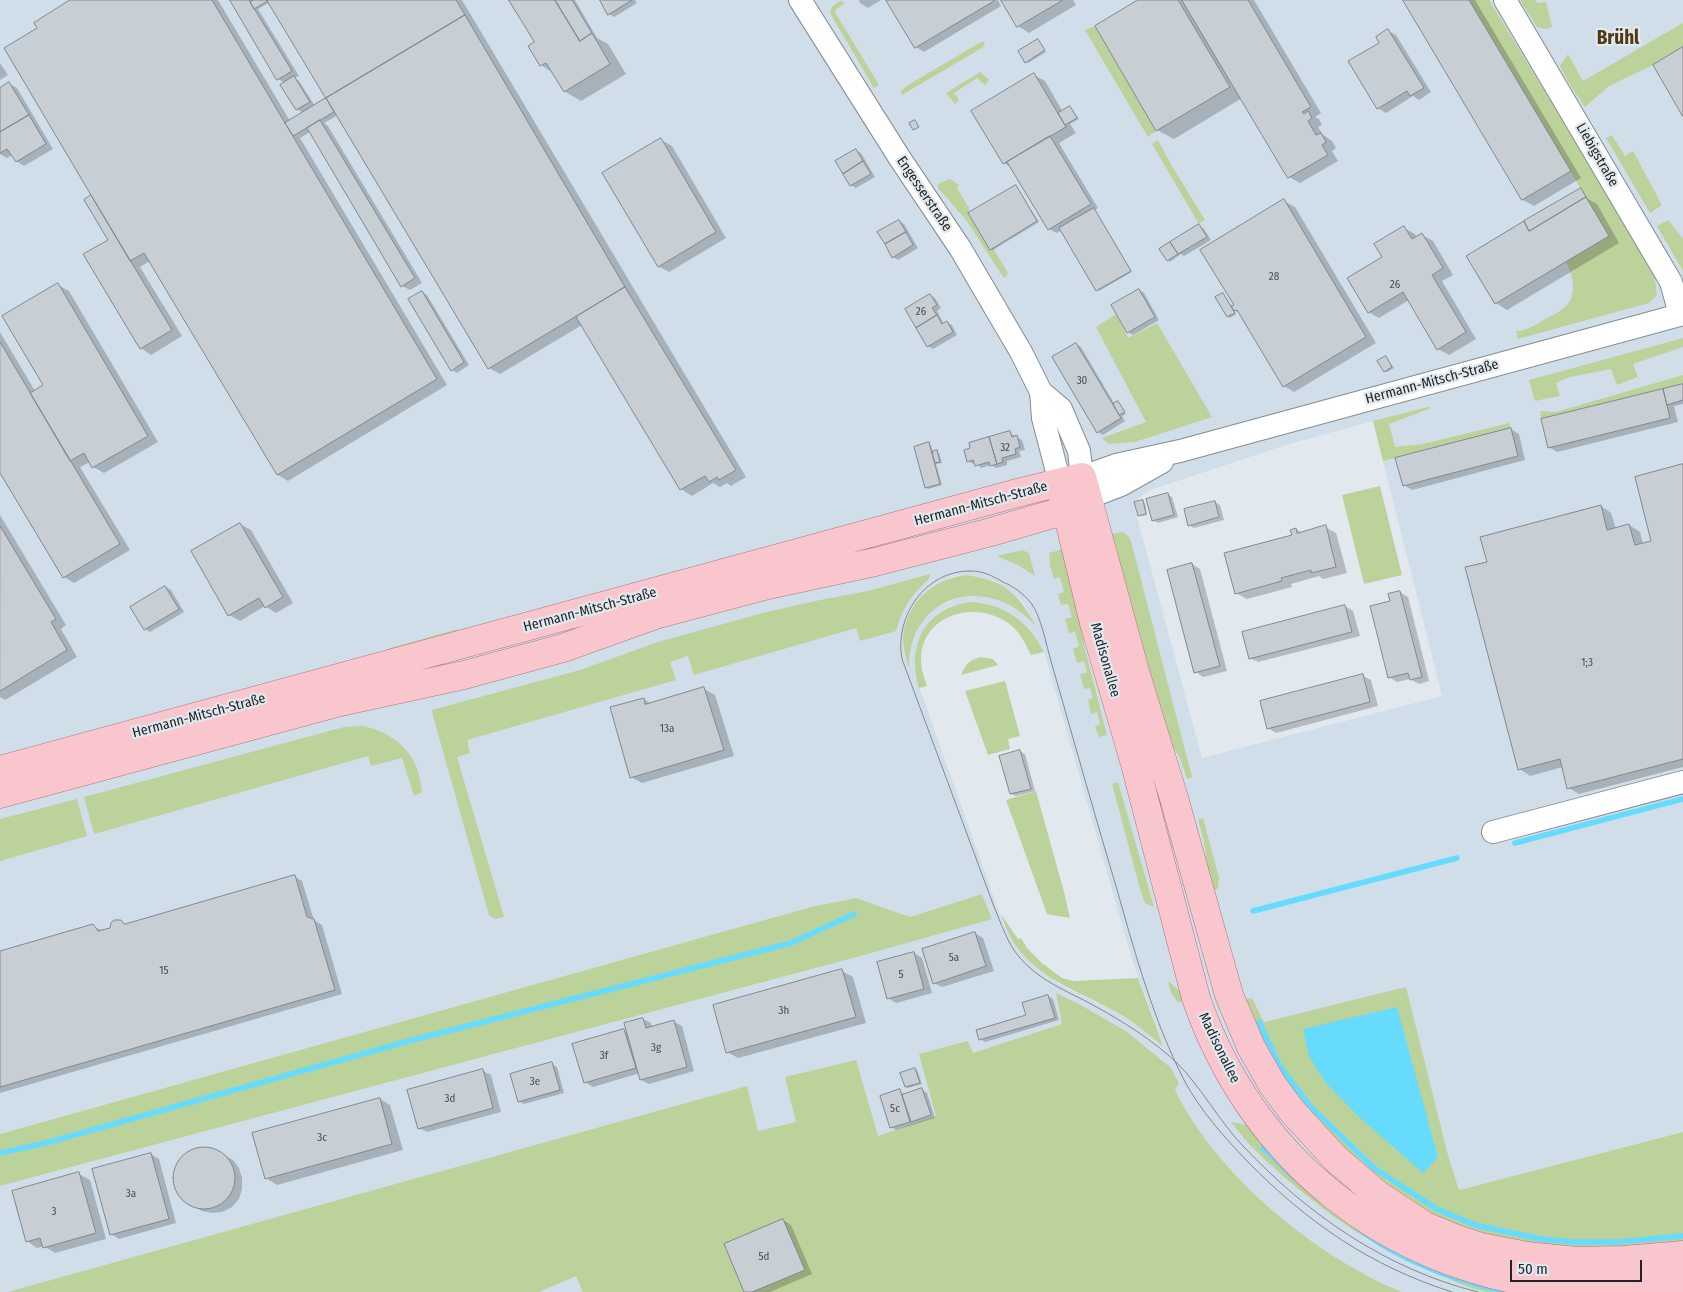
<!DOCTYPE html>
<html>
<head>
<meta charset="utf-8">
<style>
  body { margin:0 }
  #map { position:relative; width:1683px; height:1292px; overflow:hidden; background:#e1e9ef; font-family:"Fira Sans Condensed",sans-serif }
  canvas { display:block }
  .scale { position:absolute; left:1510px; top:1260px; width:132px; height:22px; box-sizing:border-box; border:2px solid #212426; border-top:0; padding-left:6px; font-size:15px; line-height:18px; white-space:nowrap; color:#212426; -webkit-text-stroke:4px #e1e9ef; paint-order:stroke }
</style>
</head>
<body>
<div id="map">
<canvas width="1683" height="1292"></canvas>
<div class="scale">50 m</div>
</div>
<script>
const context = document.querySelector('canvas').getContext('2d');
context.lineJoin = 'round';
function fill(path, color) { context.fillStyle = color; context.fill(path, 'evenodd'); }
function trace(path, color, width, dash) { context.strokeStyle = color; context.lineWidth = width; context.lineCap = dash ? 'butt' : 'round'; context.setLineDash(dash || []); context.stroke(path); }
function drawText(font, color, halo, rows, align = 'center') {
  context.font = font + ' "Fira Sans Condensed",sans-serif'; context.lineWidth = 4.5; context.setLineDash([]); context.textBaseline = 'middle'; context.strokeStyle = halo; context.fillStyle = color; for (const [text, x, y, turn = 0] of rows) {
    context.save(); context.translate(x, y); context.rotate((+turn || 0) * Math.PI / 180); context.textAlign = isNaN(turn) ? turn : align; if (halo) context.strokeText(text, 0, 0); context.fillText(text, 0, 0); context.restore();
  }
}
const built = new Path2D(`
  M0 0H1683V1132L1459 1190 1448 1155 1406 988 1263 1022 1252 998 1240 1000 1260 1042 1295 1099 1353 1160 1412 1204 1465 1230 1524 1245 1554 1250H1626L1683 1244V1263L1607 1269 1548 1267 1490 1257 1434 1238 1404 1222 1354 1190 1312 1157 1293 1139 1270 1112 1247 1077 1226 1036 1215 1007 1210 1009 1221 1038 1243 1080 1265 1114 1285 1139 1305 1160 1350 1196 1400 1228 1430 1243 1460 1255 1491 1264 1550 1273 1606 1274 1683 1269V1289L1652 1292H1544L1514 1288 1448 1271 1383 1241 1340 1213 1281 1161 1253 1126 1232 1123 1240 1134 1264 1158 1303 1194 1367 1240 1421 1269 1462 1284 1488 1292H0V1186L857 957 991 918 982 894 910 917 856 898 811 907 0 1134ZM1373 421 1442 696 1202 758 1133 502 1150 490 1286 445ZM967 575 981 577 994 582 1018 597 1024 604 1035 624 1019 611 1006 603 995 599 982 596 960 597 933 610 921 624 910 647 908 665 904 650 903 639 907 618 911 610 924 593 934 585 954 576ZM970 602H981L993 605 1016 617 1039 642 1044 652 1132 960 1163 1045 1120 1014 1059 984 1043 973 1034 966 1015 944 1003 923 915 675 916 647 924 629 930 620 944 609 953 605Z`);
const green = new Path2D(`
  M1469 0H1489L1594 172 1652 270 1655 279 1657 295 1649 303 1518 339 1516 331C1527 331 1535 325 1545 319 1551 316 1560 312 1565 307 1578 295 1573 275 1566 262L1609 236Z
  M1520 0H1536L1537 3 1546 2 1552 27 1546 29 1537 27Z
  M840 1 845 3 835 10V12L879 85 874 88 830 13 832 7Z
  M1683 23V47L1653 65 1609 86 1585 107 1570 85 1560 66 1568 54 1583 81Z
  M1095 26 1156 131 1148 137 1085 30Z
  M983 41 985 46 902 95 901 91 908 85Z
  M980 72 989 80 985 85 977 78 954 93 959 100 955 104 946 93Z
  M1612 135 1625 156 1633 151 1662 205 1650 213 1606 138Z
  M1158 140 1172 166 1205 220 1199 224 1152 144Z
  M950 179 959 185 957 188 969 208 968 213 990 249 993 248 1008 273 1006 277H1003L967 221 938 188V184Z
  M1668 220 1683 239V271L1657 226Z
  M1116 314 1128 338 1157 323 1212 417 1135 442 1109 444 1102 438 1146 422 1096 327Z
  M1683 338V347L1633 364 1638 377 1617 385 1611 369 1570 377 1556 383 1560 396 1535 401 1529 380Z
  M1683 375V384L1541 419 1540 411 1556 412Z
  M1428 407 1431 408 1389 424 1395 447 1423 444 1509 423 1511 428 1383 461 1373 421Z
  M1380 486 1402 575 1364 584 1342 495Z
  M1123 532 1129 537 1132 545 1192 777 1187 779 1180 758 1163 731 1113 537V534Z
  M1063 549 1083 618 1084 645 1107 735 1099 737 1095 726 1100 724 1097 712 1091 714 1088 700 1093 698 1090 688 1084 689 1080 674 1087 673 1084 661 1077 663 1073 649 1079 646 1075 632 1069 633 1065 619 1072 617 1068 604 1061 605 1058 594 1064 592 1060 577 1054 579 1050 566 1049 553Z
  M1022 550 1029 553 1035 576 1018 565 997 556Z
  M930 574 929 579C912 594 902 608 896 631L860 641 856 628 694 675 688 656 670 662 676 680 467 740 470 753 457 757 504 917 495 919 489 915 433 716 432 710 580 670 658 642 763 613 815 601 868 591Z
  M967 575C1005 581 1018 593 1036 626 1027 617 1017 608 1005 603 955 581 908 614 909 668 906 658 903 648 903 637 906 603 933 578 967 575Z
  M970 602C1003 602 1030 623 1044 652L1031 655C1026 645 1021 634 1012 626 980 599 922 612 921 659 921 669 924 677 927 686L919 688C906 646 924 608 970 602Z
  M458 629 452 638 383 657 387 649Z
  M980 657 993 659 998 665 961 675C965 665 969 660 980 657Z
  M1005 681 1020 736 1008 739 1010 749 988 755 965 691Z
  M363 726C398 734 419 755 422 792L419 794 414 796 402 758 371 766 368 756 94 834 84 797 344 727Z
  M1118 782 1154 907 1145 903 1141 892 1112 784Z
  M1036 791 1064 892 1070 918 1047 914 1006 800Z
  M77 799 87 836 0 861V819Z
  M1203 818 1219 878 1218 888 1210 893 1204 841 1198 820Z
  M982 894 992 919 857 957 0 1186V1134L811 907 856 898 910 917Z
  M1001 914 1018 939 1021 938 1027 948 1042 963 1062 978 1074 981 1138 978 1163 1046C1149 1035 1135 1023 1120 1014 1071 986 1019 975 1001 914Z
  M1168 981 1184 995 1187 1002H1178L1171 993Z
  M1406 987 1448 1155 1459 1190 1683 1132V1244L1585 1251 1492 1238 1436 1217 1372 1175 1295 1099 1240 1000 1252 998 1264 1022Z
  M1056 993 1077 1003 1126 1031 1171 1068 1179 1083 1175 1090C1216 1175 1316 1257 1402 1292H583L576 1276 539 1292H8L747 1086 758 1131 796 1122 785 1077 856 1060 878 1136 936 1116 919 1054 968 1041 973 1053 1062 1024Z
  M1231 1122 1253 1126 1281 1161 1544 1292C1527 1292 1504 1292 1487 1292 1472 1289 1458 1283 1444 1277 1385 1254 1332 1219 1284 1177 1265 1160 1246 1143 1231 1122Z`);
const water = new Path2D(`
  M1397 1007 1438 1157 1423 1173 1359 1117 1325 1082 1309 1056 1303 1029Z`);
const shadow = new Path2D(`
  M72 0H218L290 121 304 113 296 109 285 83 278 79 232 0H253L254 1 256 0H462L746 477 731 486 727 483 720 487 713 483 692 496 681 489 582 325 500 374 489 368 338 115 324 123 328 126 422 283 410 290 402 286 310 132 300 138 447 385 288 481 278 475 150 261 140 267 182 336 151 355 141 348 109 240 93 196 38 29ZM270 2 330 102 326 100 315 106 299 81 295 78 299 76 258 9Z
  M510 0H575L597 38 608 44 626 74 581 101 564 91 553 73 541 65 535 42Z
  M601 0H636L635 1 637 3 614 17 609 14Z
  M859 0H881L868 8 860 3Z
  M887 0H998L1001 6 924 52 916 47Z
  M1003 0H1073L1076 5 1029 33 1018 26Z
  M1141 0H1254L1321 113 1315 117 1319 119 1322 125 1318 127 1323 135 1332 141 1336 148 1332 151 1338 161 1300 183 1289 177 1242 98 1174 139 1157 130Z
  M1404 0H1475L1581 178 1534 206 1523 200Z
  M1388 31 1396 35 1431 92 1419 100 1413 96 1386 113 1378 108 1381 43Z
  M1038 40 1046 52 1028 63 1026 62Z
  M0 63 8 75 0 80Z
  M1034 75 1045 81 1063 112 1070 107 1079 119 1070 124 1076 133 1059 143 1098 208 1095 210 1132 272 1099 291 1062 230 1057 233 1049 229 1012 168 1004 163Z
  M9 84 17 88 53 149 24 166 16 161 12 155 7 158 0 154V89Z
  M661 140 672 146 726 238 669 272 658 266Z
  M856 150 861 153 875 177 856 188 851 185 837 161Z
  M1016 186 1039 222 993 250 991 249Z
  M1581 189 1588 199 1597 204 1619 243 1507 310 1496 303 1468 256Z
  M1284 201 1295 207 1376 343 1294 392 1284 386 1240 313 1234 310 1236 314 1230 318 1228 316 1223 294 1232 307 1235 306Z
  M899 221 904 224 918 248 898 260 893 257Z
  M1199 226 1204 229 1211 240 1184 256 1181 254 1170 262 1168 260Z
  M1404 228 1415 234 1417 238 1422 235 1433 241 1453 275 1442 281 1476 339 1449 355 1438 349 1409 300 1379 318 1368 312 1383 257Z
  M58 285 69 291 158 442 104 473 93 467 90 462 80 467 130 550 74 583 64 577 0 470V332L35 391 45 385Z
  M1139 290 1144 293 1159 320 1133 335 1128 332Z
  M422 292 427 295 469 365 457 373 452 370Z
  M930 295 935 298 941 308 937 311 944 324 947 322 952 325 957 335 933 349 928 346Z
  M1076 344 1081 347 1115 405 1118 403 1120 404 1126 414 1122 416 1125 421 1103 435 1098 432Z
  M1386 357 1394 368 1387 372 1385 371Z
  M1683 385V404L1674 406 1678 422 1557 452 1549 447 1543 420Z
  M1511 429 1519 434 1525 460 1412 490 1404 485Z
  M1010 433 1022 440 1025 450 1019 451 1021 457 1007 461V465L996 468 991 465 981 468 976 463 973 464 968 461Z
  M929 444 931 445 933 452 939 453 942 463 936 464 942 485 928 489 926 487Z
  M1683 465V767L1579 794 1569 788 1563 767 1530 776 1520 769 1488 562 1601 506 1611 513 1616 529 1629 525 1640 532 1643 544 1653 542Z
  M1167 494 1172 497 1178 517 1158 523 1153 520Z
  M1142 502 1145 503 1147 515 1141 516 1139 515Z
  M1215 502 1220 505 1224 520 1194 528 1189 525Z
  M0 515 66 625 61 629 77 657 5 700 0 697Z
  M240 524 251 530 293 603 276 613 265 606 240 621 229 615Z
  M1325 527 1336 533 1347 573 1323 579 1319 576 1291 584 1292 587 1247 599 1236 593 1293 535 1296 529 1302 533Z
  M1192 564 1200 569 1227 671 1203 677 1196 672Z
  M166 587 171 590 184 612 150 632 145 629Z
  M1400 592 1408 597 1429 681 1419 684 1410 679 1397 682 1389 677 1391 602Z
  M1345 606 1353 611 1360 636 1258 662 1250 658Z
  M1363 676 1371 680 1378 706 1276 733 1268 728Z
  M704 689 715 695 734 756 642 783 631 777 644 699 651 704Z
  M1020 751 1025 754 1035 791 1016 796 1011 794Z
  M294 876 302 881 314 920 322 925 342 994 0 1093V952L93 926 101 930 111 929 121 922 126 925Z
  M975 933 983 938 994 971 942 987 934 983Z
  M914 953 922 958 932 993 896 1003 888 998Z
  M842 971 853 977 866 1023 738 1058 727 1052Z
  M1048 996 1053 999 1059 1020 985 1042 980 1039 1027 1016Z
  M643 1019 651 1023 652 1028 674 1022 682 1026 694 1071 649 1084 641 1080 640 1073 593 1087 585 1082 624 1031 628 1033Z
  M551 1064 557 1067 564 1093 524 1104 519 1101Z
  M915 1069 917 1070 922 1084 908 1088 906 1087 902 1074Z
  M483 1071 491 1075 501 1112 427 1132 419 1128Z
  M922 1090 927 1093 935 1118 896 1130 891 1127 900 1091 905 1095Z
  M380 1099 390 1105 403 1150 277 1185 266 1178Z
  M204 1148 214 1150 233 1160 239 1168 242 1178V1189L239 1199 232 1207 222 1212 212 1213 202 1211 184 1201 177 1193 174 1183V1172L178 1163 185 1154 194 1149Z
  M151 1154 159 1159 176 1223 119 1239 111 1234Z
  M79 1174 90 1180 106 1239 55 1253 44 1246 37 1248 27 1241Z
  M783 1220 791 1225 812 1274 770 1292H745Z`);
const stream = new Path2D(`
  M1515 843 1683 799
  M1253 911 1457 858
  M1259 1022 1279 1065 1310 1106 1374 1168 1437 1209 1475 1225 1541 1239 1574 1242H1618L1683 1236
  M1263 1148 1298 1181
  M0 1153 46 1143 405 1042 791 943 854 914
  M1356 1227C1400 1261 1452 1279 1505 1292`);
const building = new Path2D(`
  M70 0H212L437 379 277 475 144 253 130 261 4 48 37 28 34 23Z
  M230 0H249L292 71 277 80Z
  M254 0H267L268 1 254 9 250 2Z
  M267 0H456L465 15 326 98Z
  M509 0H555L580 41 592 33 610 64 564 92 546 63 540 66 528 46 534 42Z
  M555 0H572L592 33 580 41Z
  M600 0H632L608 15Z
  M886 0H994V1L915 48Z
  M1001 0H1063L1017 27Z
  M1138 0H1178L1230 87 1156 131 1095 26Z
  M1182 0H1248L1311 107 1302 112 1304 114 1308 111 1312 118 1308 121 1316 135 1321 133 1326 142 1322 145 1328 155 1288 178Z
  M1403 0H1469L1571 171 1522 200Z
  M465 15 625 287 488 369 326 98Z
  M1388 29 1424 88 1410 96 1407 91 1377 109 1348 61 1379 43 1376 37Z
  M1038 39 1045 50 1025 63 1018 51Z
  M1683 47V117L1653 65Z
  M1034 73 1066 127 1003 164 971 111Z
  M294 76 310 102 296 110 280 85Z
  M9 82 29 115 0 132V88Z
  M326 98 334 112 293 136 285 123Z
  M1070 106 1077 118 1065 125 1058 113Z
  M29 115 46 144 16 162 7 149 0 153V132Z
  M320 120 415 278 401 287 307 128Z
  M915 120 919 127 913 130 909 123Z
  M1050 136 1091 204 1048 230 1007 162Z
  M661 138 716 232 658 267 602 173Z
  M856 149 863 161 843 174 835 161Z
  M863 161 871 174 850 186 843 174Z
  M1016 185 1037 221 990 250 968 213Z
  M1581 188 1586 197 1529 231 1524 221Z
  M91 195 172 330 140 349 83 254 108 240 84 200Z
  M1586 197 1609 236 1495 304 1466 256 1524 221 1529 231Z
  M1284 199 1366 337 1283 387 1237 310 1234 311 1231 306 1234 305 1200 250Z
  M1094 208 1131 271 1096 291 1059 228Z
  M899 220 906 232 885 244 877 232Z
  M1199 224 1207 237 1178 254 1170 242Z
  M1404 226 1412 239 1422 233 1443 268 1432 275 1466 332 1437 350 1403 292 1368 313 1347 278 1382 257 1374 244Z
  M906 232 913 245 892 258 885 244Z
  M1170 242 1178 254 1167 261 1159 249Z
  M58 283 148 436 92 468 84 453 70 461 30 393 43 385 2 316Z
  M625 287 736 470 719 480 717 477 709 482 705 476 680 490 576 317Z
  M1139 289 1155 317 1127 333 1111 305Z
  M422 291 464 362 451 371 408 299Z
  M1223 293 1235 313 1227 317 1215 297Z
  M930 294 937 305 932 308 937 315 916 328 905 309Z
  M937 315 942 324 947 321 953 332 927 347 916 328Z
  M0 342 120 544 63 578 0 473Z
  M1076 343 1121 418 1097 433 1052 357Z
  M1386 356 1392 367 1384 372 1377 361Z
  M1683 384V400L1667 405 1663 389Z
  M1663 389 1670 418 1548 448 1541 419Z
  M1118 401 1125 412 1119 415 1113 404Z
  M1511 428 1518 456 1403 486 1395 458Z
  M1010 431 1012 437 1017 435 1020 447 1015 449 1016 454 1002 458 1003 462 997 464 989 437Z
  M989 437 997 464 990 466 989 462 975 466 973 460 967 462 964 450 970 448 969 443Z
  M929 442 940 484 925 488 914 447Z
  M937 450 940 462 935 463 932 452Z
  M1683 464V759L1567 789 1560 759 1518 770 1465 567 1487 562 1480 537 1601 505 1607 530 1629 524 1635 545 1651 541 1635 477Z
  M1168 493 1174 515 1152 521 1146 499Z
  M1143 500 1146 514 1138 516 1134 502Z
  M1215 501 1219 517 1188 526 1184 509Z
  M240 523 283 597 265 608 259 598 228 616 191 551Z
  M1326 525 1336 567 1311 573V570L1281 578 1282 581 1235 594 1224 553 1292 535 1290 530 1296 528 1297 533Z
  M0 526 56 619 51 622 67 650 0 691Z
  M1192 563 1220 666 1194 673 1167 570Z
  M165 586 179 609 144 630 130 607Z
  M1400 591 1422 677 1410 680 1408 673 1388 678 1370 606 1390 601 1388 594Z
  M1345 605 1352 632 1249 659 1242 632Z
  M1363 674 1370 702 1267 729 1260 701Z
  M704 687 724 750 630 778 610 707 644 698 645 704Z
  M1020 750 1031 789 1010 794 999 756Z
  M295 875 307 917 314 919 335 990 0 1087V951L93 924 98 931 110 928 111 923 114 920H121L124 924Z
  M975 932 986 966 933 984 922 949Z
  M914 952 924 989 887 999 877 962Z
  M842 969 856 1017 726 1053 713 1005Z
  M1048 995 1055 1018 979 1040 976 1030 1026 1015 1022 1003Z
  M643 1018 646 1028 674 1020 687 1067 640 1080 624 1023Z
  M624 1029 636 1068 584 1083 572 1044Z
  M552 1062 560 1090 518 1102 510 1074Z
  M915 1068 920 1083 905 1087 900 1073Z
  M483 1069 493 1108 418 1129 407 1090Z
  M922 1088 931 1115 911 1122 902 1095Z
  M900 1089 910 1122 890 1128 880 1096Z
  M380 1098 392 1144 265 1179 252 1133Z
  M173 1178a31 31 0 1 1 62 0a31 31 0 1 1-62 0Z
  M151 1153 169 1219 110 1235 92 1169Z
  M79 1172 96 1233 43 1248 40 1238 26 1242 12 1191Z
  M783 1219 805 1270 752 1292H744L724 1244Z`);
const minor = new Path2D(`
  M800 0 899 157 960 248 1021 352 1041 392 1043 418 1060 483
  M1505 0 1671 282 1680 314
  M1041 392 1061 409 1079 451 1082 477 1116 465 1180 451 1683 314
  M1087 498 1121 485 1162 462
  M1493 832 1683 782`);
const major = new Path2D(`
  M1060 483 1094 623 1135 764 1196 998C1252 1160 1388 1268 1558 1286 1599 1290 1642 1284 1683 1280
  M0 770 1021 492 1082 477 1136 675 1174 798 1229 995 1251 1047 1272 1084 1291 1110 1336 1159 1378 1195 1425 1226 1454 1238 1481 1247 1527 1256 1576 1261 1624 1260 1683 1255
  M0 794 340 702 464 675 563 648 655 615 768 585 875 562 991 532 1066 510 1081 501`);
const tram = new Path2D(`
  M1452 1292C1370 1266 1307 1222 1247 1161 1224 1137 1200 1110 1184 1080 1154 1021 1136 957 1118 893 1095 816 1073 738 1051 661 1046 644 1041 616 1031 603 1024 594 1013 586 1003 582 993 576 983 571 971 571 925 570 894 617 902 659L993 904C1001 923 1007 943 1020 958 1040 981 1067 991 1093 1005 1122 1021 1153 1040 1177 1063 1202 1088 1219 1121 1243 1146 1308 1215 1386 1269 1478 1292`);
const numberNames = [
  ["28",1274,277],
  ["26",1395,285],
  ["26",921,312],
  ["30",1082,381],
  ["32",1005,448],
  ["1;3",1587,663],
  ["13a",667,729],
  ["5a",954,958],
  ["15",164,971],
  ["5",901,975],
  ["3h",784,1011],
  ["3g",656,1048],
  ["3f",604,1056],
  ["3e",535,1082],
  ["3d",450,1099],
  ["5c",895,1109],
  ["3c",322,1138],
  ["3a",131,1194],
  ["3",54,1212],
  ["5d",764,1257]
];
const streetNames = [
  ["Liebigstraße",1597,155,60],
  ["Engesserstraße",924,194,56],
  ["Hermann-Mitsch-Straße",1432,382,-15],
  ["Hermann-Mitsch-Straße",981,504,-15],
  ["Hermann-Mitsch-Straße",590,610,-15],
  ["Madisonallee",1105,660,74],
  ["Hermann-Mitsch-Straße",199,716,-15],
  ["Madisonallee",1219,1048,64]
];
const districtNames = [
  ["Brühl",1618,39]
];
fill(built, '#d0dee9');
fill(green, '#bcd29b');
fill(water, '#66dbfd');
fill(shadow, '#0003');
trace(stream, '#66dbfd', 5.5);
fill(building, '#c7ced4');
trace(building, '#82898f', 1);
trace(minor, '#858c91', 24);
trace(major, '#ab757e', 29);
trace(minor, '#fff', 22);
trace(major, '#fac6ce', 28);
trace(tram, '#848a8e', 1);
drawText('11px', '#4a4e52', null, numberNames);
drawText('14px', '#212426', '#e1e9ef', streetNames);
drawText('bold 19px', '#4f3a15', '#e1e9ef', districtNames);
</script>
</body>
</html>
